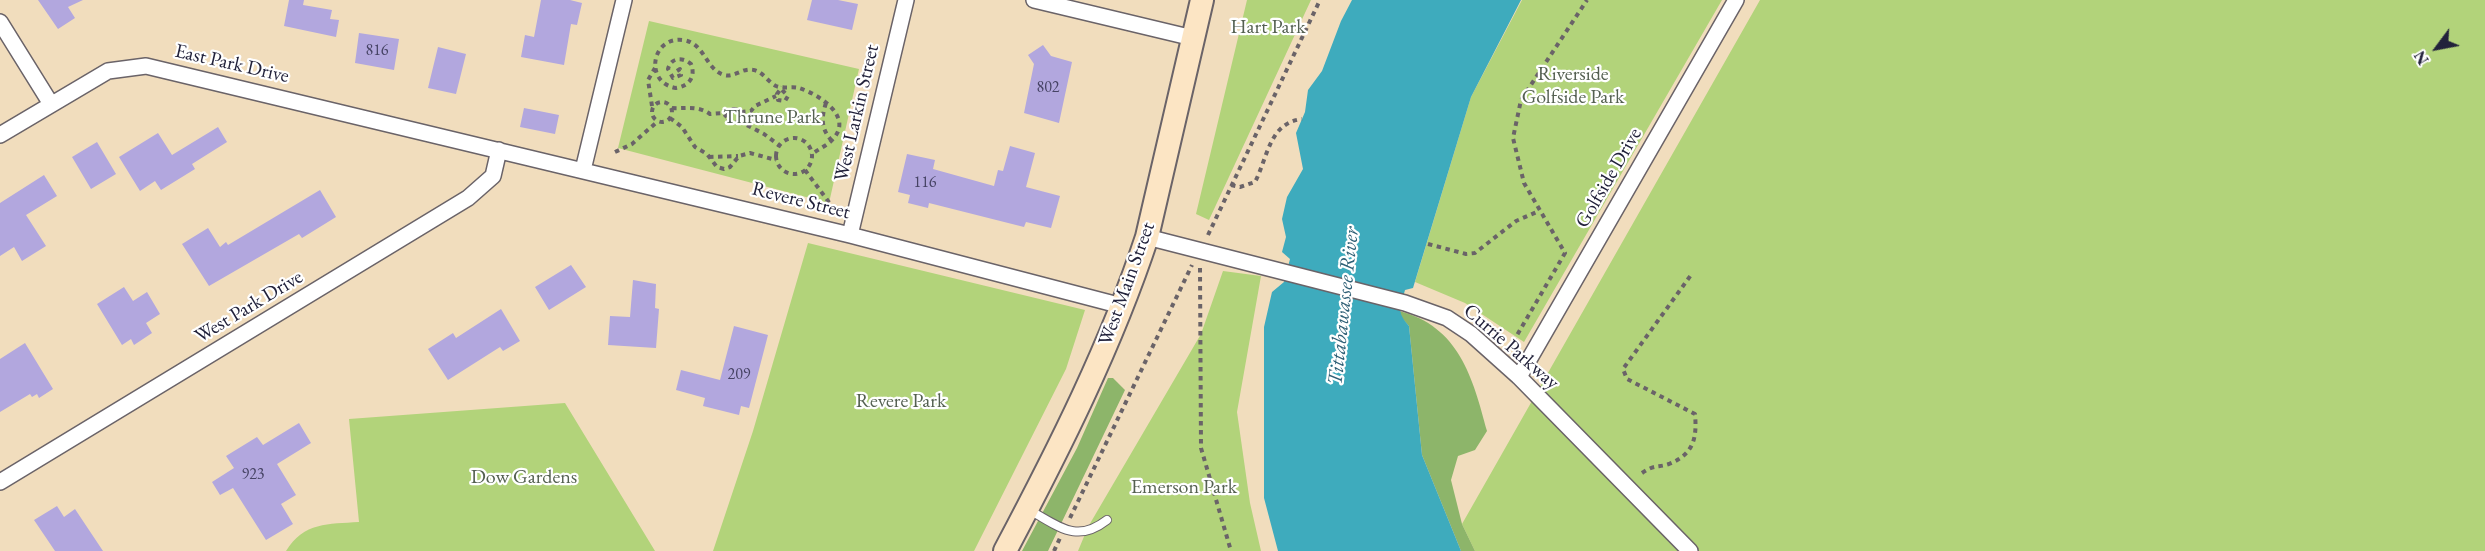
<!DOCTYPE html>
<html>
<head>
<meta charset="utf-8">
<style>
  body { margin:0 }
  #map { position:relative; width:2485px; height:551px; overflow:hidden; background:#f1ddbd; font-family:"EB Garamond",serif }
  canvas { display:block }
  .north { position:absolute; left:2407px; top:18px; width:60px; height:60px; -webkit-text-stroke:4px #fff; paint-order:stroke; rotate:238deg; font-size:16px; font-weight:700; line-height:24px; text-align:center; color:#22223b }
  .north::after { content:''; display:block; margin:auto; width:21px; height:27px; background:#22223b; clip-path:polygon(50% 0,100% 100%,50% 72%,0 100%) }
</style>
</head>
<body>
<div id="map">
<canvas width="2485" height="551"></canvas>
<div class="north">N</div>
</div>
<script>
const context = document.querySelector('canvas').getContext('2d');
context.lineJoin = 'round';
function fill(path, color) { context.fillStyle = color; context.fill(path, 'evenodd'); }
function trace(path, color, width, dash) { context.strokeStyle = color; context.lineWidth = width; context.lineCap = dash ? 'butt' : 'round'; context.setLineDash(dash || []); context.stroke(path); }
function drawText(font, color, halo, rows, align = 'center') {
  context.font = font + ' "EB Garamond",serif'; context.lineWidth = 4.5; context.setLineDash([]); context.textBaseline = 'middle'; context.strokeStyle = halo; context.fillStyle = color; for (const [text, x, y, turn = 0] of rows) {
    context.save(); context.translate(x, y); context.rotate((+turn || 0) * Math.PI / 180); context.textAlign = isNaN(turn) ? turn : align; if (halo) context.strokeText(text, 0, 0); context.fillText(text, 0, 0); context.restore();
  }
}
const green = new Path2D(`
  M1247 0H1311L1209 220 1196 214Z
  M1522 0H1722L1524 342 1465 303 1415 282 1471 97Z
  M1760 0H2485V551H1475L1462 524Z
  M649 21 859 69 829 203 618 148Z
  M808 243 1085 310 1066 369 974 551H713L753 431Z
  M1223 271 1261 276 1237 412 1250 503 1261 551H1078L1088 527 1201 334Z
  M565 403 655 551H286C304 522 328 524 359 522L349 419Z`);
const forest = new Path2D(`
  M1399 311C1459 326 1473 378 1487 431L1475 450 1458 456 1451 480 1462 524 1475 551H1461L1422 455 1409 326 1400 316Z
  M1108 378H1113L1125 390 1048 551H1022L1077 448Z`);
const water = new Path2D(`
  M1352 0H1521L1471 97 1413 288 1405 290C1400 308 1396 311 1409 326L1422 455 1461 551H1278L1264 498V327L1272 292 1284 282 1290 259 1282 252 1286 237 1282 219 1287 197 1303 169 1296 133 1305 112 1308 90 1322 71 1341 21Z`);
const building = new Path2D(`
  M38 0H83L68 7 75 18 58 29Z
  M289 0H304L303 5 332 10 330 19 339 20 336 37 284 26Z
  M541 0H570L582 3 577 25 571 24 564 65 521 57 525 35 534 37Z
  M812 0H838L858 4 852 30 807 20Z
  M359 33 399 39 394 70 355 63Z
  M1043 45 1051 56 1072 62 1059 123 1024 113 1034 64 1028 55Z
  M438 47 466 54 456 94 428 88Z
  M524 108 559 115 555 134 520 127Z
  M218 127 227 142 192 164 195 169 161 190 155 181 140 191 119 157 158 133 172 155Z
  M97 142 116 174 91 189 72 157Z
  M1010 146 1035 153 1026 187 1060 196 1051 228 1026 222 1024 227 929 203 928 208 908 203 910 195 898 192 907 154 935 160 933 169 994 186 998 170 1003 171Z
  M44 175 57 196 26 215 46 246 22 261 14 247 0 256V203Z
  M320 190 336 217 302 238 299 234 209 286 182 244 208 228 220 247 226 242 228 245Z
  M571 265 586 287 549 310 535 287Z
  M633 280 656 284 655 308 659 309 656 348 608 345 610 316 630 317Z
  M124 287 133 301 147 292 160 314 146 323 152 333 134 345 131 339 122 345 97 304Z
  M501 309 520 341 503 351 500 347 448 380 428 349 453 333 456 338Z
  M734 326 768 335 749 408 741 406 739 415 703 406 705 398 676 390 681 370 720 380Z
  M25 343 53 389 39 398 37 394 32 397 30 394 0 412V359Z
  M299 423 311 443 277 464 296 495 281 504 293 524 266 540 233 488 220 495 212 482 234 468 226 456 257 437 263 445Z
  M57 506 64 517 75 509 103 551H55L34 520Z`);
const path = new Path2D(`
  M677 71 680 69 681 75 673 78 668 69C671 57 683 57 691 64 696 77 689 86 676 88 644 83 651 36 683 40 705 43 705 69 724 75 734 78 743 67 754 70 763 72 768 82 776 86 783 89 792 86 799 88 818 94 854 116 833 139 827 146 818 149 811 155
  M782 90 788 96 785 101 778 100 777 94 782 87
  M652 112a10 10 0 1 1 20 0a10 10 0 1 1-20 0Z
  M826 103C821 118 821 129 832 141
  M652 106 648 80 655 68
  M672 108C685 109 697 105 710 114L723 113 727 117
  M727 116a7 7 0 1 1 14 0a7 7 0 1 1-14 0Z
  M741 112 751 111 755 106 776 96
  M670 118 682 127 695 147 707 154 717 167 724 169 730 167 739 156 750 153 776 160
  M739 121 764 134 780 146
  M776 156a18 18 0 1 1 36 0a18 18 0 1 1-36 0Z
  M615 152 632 144 658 121
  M709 157 738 156
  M805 170 831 205
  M1231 185 1240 187 1255 182C1268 157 1269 123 1302 119
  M1208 235 1320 0
  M1428 244 1466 254 1475 253 1516 221 1539 211
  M1200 268 1201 448 1231 551
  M1513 342 1565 253 1524 183 1513 138 1521 100 1587 0
  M1642 473C1655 464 1657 468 1669 464 1694 454 1697 438 1695 414L1627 379 1623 369 1691 275
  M1070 518 1192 265
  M1054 551 1060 538`);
const lane = new Path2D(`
  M1029 510C1059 526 1076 544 1107 520`);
const street = new Path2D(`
  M1034 0 1193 38
  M0 22 51 104
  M0 135 108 71 146 66 850 235 1122 306
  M583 170 624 0
  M850 235 906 0
  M1147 237 1405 303 1447 318 1471 334 1519 377 1690 551
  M1519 377 1736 0
  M0 482 468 198 493 176 499 150`);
const secondary = new Path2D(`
  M1005 551C1059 449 1111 346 1147 237L1202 0`);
const numberNames = [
  ["816",377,51],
  ["802",1048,88],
  ["116",925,183],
  ["209",739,375],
  ["923",253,475]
];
const parkNames = [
  ["Hart Park",1268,28],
  ["Riverside",1573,75],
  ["Golfside Park",1573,98],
  ["Thrune Park",772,118],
  ["Revere Park",901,402],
  ["Dow Gardens",524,478],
  ["Emerson Park",1184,488]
];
const streetNames = [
  ["East Park Drive",232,64,13],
  ["West Larkin Street",857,113,-77],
  ["Golfside Drive",1609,178,-60],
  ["Revere Street",801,201,14],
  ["West Main Street",1127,284,-70],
  ["West Park Drive",249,307,-31],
  ["Currie Parkway",1511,347,41]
];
const waterNames = [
  ["Tittabawassee River",1344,306,-84]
];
fill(green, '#b2d37a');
fill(forest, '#8db56a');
fill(water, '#3eabbd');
fill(building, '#b2a7de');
trace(lane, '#6a6368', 10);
trace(street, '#6a6368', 18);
trace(secondary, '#6a6368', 26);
trace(path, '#6a6368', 4, [4.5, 4.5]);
trace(lane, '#fff', 8);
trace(street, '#fff', 15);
trace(secondary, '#fce5c4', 22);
drawText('16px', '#464364', null, numberNames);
drawText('20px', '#546051', '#fff', parkNames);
drawText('20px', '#22223b', '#fff', streetNames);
drawText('italic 21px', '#2f6076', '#fff', waterNames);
</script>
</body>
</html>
